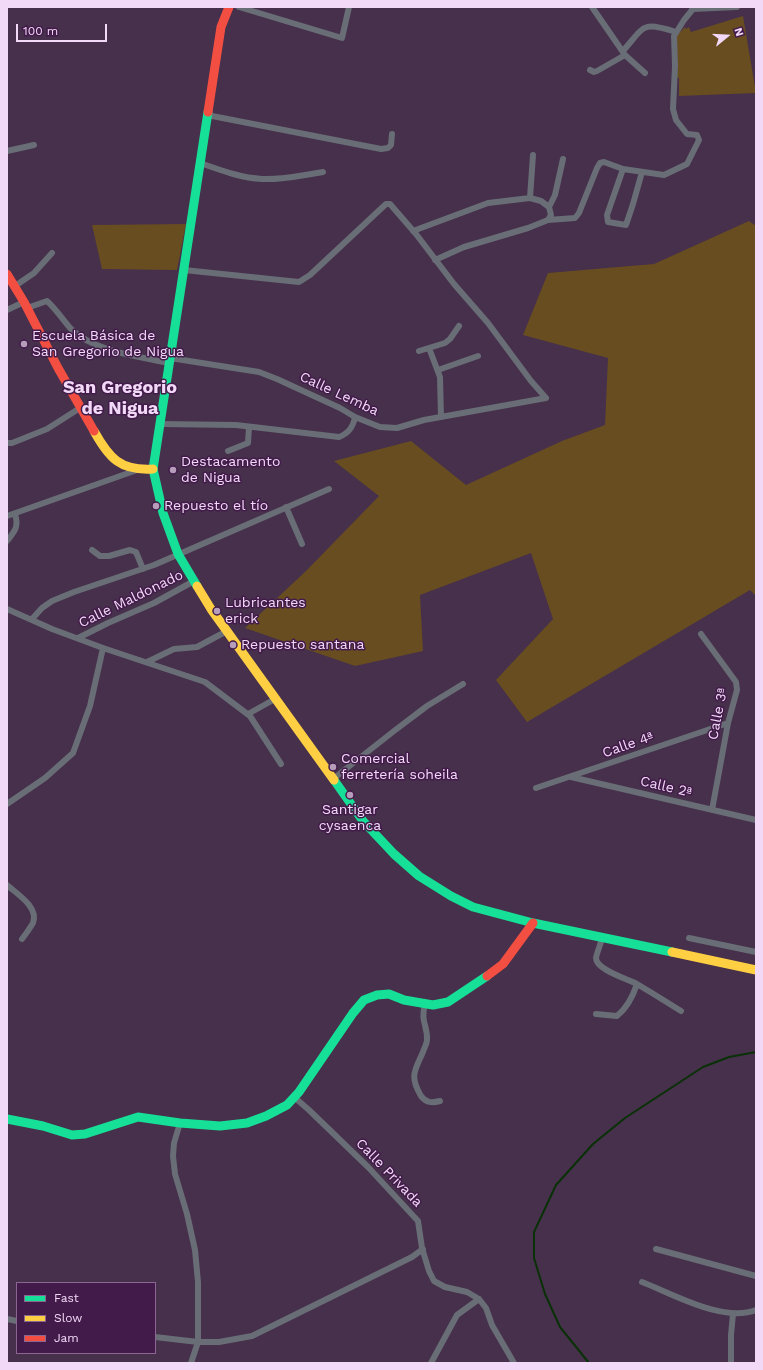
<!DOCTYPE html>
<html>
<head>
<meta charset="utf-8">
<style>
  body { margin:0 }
  #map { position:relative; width:763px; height:1370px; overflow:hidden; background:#46304b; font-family:"Work Sans",sans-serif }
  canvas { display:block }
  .frame { position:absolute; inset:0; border:8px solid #f2d9f7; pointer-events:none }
  .legend { position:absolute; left:16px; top:1282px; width:140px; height:72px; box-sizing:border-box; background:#431b4b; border:1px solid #896790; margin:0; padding:5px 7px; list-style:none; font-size:12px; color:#f2d9f7 }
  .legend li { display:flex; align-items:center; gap:8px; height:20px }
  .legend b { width:20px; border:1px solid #896790 }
  .north { position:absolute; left:707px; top:16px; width:40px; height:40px; -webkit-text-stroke:3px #431b4b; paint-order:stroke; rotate:72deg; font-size:11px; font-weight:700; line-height:16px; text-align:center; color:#f2d9f7 }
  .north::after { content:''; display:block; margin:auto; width:14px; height:18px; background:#f2d9f7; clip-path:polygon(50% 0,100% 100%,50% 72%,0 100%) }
  .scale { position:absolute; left:16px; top:24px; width:91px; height:18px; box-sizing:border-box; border:2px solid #f2d9f7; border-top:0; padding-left:5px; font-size:12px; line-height:14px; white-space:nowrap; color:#f2d9f7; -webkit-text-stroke:3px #431b4b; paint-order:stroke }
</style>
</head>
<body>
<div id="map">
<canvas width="763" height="1370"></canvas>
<div class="frame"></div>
<ul class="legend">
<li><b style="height:5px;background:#16e098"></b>Fast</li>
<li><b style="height:5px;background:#ffcf43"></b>Slow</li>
<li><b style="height:5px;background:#f24e42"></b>Jam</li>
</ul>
<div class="north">N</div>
<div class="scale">100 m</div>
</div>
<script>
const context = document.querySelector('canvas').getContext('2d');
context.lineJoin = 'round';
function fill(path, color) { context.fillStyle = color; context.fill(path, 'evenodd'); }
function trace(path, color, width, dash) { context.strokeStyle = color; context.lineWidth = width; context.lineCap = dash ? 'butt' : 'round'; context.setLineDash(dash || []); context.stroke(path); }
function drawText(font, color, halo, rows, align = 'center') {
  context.font = font + ' "Work Sans",sans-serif'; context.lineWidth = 3; context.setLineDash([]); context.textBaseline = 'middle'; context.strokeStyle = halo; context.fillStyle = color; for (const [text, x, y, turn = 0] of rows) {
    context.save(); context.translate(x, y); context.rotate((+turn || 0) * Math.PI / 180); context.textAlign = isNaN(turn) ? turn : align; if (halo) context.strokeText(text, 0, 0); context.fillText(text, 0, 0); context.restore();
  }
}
const green = new Path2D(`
  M743 16 756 93 679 96V78H676V36L685 27 686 29 689 27 691 32Z
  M749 221 756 226V596L750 590 527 722 496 680 553 619 531 553 420 595 423 651 355 666 245 628 306 571 379 496 334 461 411 441 466 485 562 441 605 425 608 358 523 335 548 273 654 264Z
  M186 224 177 270 102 269 92 225Z`);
const stream = new Path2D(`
  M589 1363 560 1327 545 1294 534 1258V1232L556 1185 593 1144 625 1118 703 1067 729 1057 756 1052`);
const street = new Path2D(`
  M239 7 342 38 349 7
  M592 7 625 55 645 73
  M692 8 693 9 737 7
  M623 51C645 26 641 21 676 32
  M590 70 594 72 597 71 625 55
  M207 115 381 149 388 148 391 145 392 134
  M7 151 34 145
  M200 163C220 170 241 178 262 179 283 180 303 175 323 172
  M623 169 607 215 608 222 626 225 633 204 642 172
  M530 198 533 155
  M549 207 555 195 563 159
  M548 220 575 218 579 213 597 168 600 163 604 162 623 169 664 175 687 164 699 140 697 135 687 134 676 120 673 109 675 66 674 36 684 20 693 9
  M413 231 488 203 530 198 541 201 549 207 551 215 548 220 528 228 464 247 435 260
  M184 270 299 282 310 275 386 204H390L416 234 454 284 488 323 531 381 546 398
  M15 286 34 273 52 253
  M27 308 47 301C56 309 63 320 71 329 95 352 138 356 169 363
  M7 310 24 302
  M429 348 440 377 441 417
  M419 351 445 343 450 339 459 326
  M170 358 259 372 277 379 340 408 355 417 380 427 397 428 424 420 546 398
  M438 370 478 356
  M160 424 236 425 339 437C349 433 353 427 355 417
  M7 443H12L47 429 80 408
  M228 451 248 443 249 427
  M286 507 302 544
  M7 516 137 470
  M7 541C15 531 19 527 15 514
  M92 550 100 556H109L130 550 136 552 143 569
  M7 609 52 629 103 648 205 682 250 716 281 764
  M32 619 42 608 52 601 74 592 154 565 329 489
  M701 634 736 682 737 690 728 723 712 810
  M78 638 108 623 154 603 194 581
  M147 662 174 649 197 647 227 631
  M248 714 275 699
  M571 777 756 820
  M333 779 394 731 427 706 463 684
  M536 788 728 723
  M7 804 45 778 73 753 90 706 103 648
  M7 885C17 894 39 907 33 923 30 928 26 934 22 939
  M689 938 756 952
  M637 984 652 993 681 1011
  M425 1004C420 1022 428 1026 427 1040 427 1044 424 1048 423 1052 415 1070 409 1076 421 1096 426 1103 432 1103 440 1101
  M596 1014 617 1016C627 1008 633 996 637 984 628 979 596 970 596 958 597 952 601 944 602 937
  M294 1097 309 1110 368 1167 418 1221 422 1248 429 1271 434 1281 445 1287 467 1292 479 1299 486 1308 492 1325 514 1363
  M180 1123 174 1143 173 1156 175 1174 187 1214 195 1250 198 1282V1342L191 1363
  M656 1249 756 1276
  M642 1282C673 1294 723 1323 756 1310
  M7 1319 17 1321
  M155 1337 198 1342H219L252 1336 412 1257 423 1249
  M431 1363 457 1315 479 1299
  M731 1363V1335L733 1314`);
const fast = new Path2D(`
  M197 586 178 554 163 513 153 469 208 112
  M334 780 363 821 394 854 419 876 451 896 473 907 533 923 672 952
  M7 1119 43 1126 72 1135 85 1134 138 1117 180 1123 220 1126 247 1123 266 1116 287 1105 299 1092 353 1013 364 1000 377 995 389 994 404 1000 433 1005 448 1002 487 976`);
const slow = new Path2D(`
  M94 431C109 458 120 471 153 469
  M197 586 211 609 334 780
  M672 952 756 970`);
const jam = new Path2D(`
  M208 112 221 27 229 7
  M7 274 24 302 58 368 94 431
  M487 976 503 964 533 923`);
const markers = [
  [24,344,4,"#b69ebb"],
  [173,470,4,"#b69ebb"],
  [156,506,4,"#b69ebb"],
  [217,611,4,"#b69ebb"],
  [233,645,4,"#b69ebb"],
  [333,767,4,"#b69ebb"],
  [350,795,4,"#b69ebb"]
];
const poiNames = [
  ["Escuela Básica de",32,336],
  ["San Gregorio de Nigua",32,352],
  ["Destacamento",181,462],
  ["de Nigua",181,478],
  ["Repuesto el tío",164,506],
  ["Lubricantes",225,603],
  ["erick",225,619],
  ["Repuesto santana",241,645],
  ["Comercial",341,759],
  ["ferretería soheila",341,775],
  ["Santigar",350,810,"center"],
  ["cysaenca",350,826,"center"]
];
const streetNames = [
  ["Calle Lemba",339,394,25],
  ["Calle Maldonado",131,599,-26],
  ["Calle 3ª",718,714,-79],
  ["Calle 4ª",628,745,-19],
  ["Calle 2ª",666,787,13],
  ["Calle Privada",389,1173,46]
];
const districtNames = [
  ["San Gregorio",120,388],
  ["de Nigua",120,409]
];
fill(green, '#684d21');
trace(stream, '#0a3007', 2);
trace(street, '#686d76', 6);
trace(fast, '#16e098', 9);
trace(slow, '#ffcf43', 9);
trace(jam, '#f24e42', 9);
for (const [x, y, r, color] of markers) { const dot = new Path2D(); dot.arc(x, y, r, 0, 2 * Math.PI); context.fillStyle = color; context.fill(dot); trace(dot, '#431b4b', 1.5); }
drawText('14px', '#f2d9f7', '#431b4b', poiNames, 'left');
drawText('14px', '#f2d9f7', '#431b4b', streetNames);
drawText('bold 18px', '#f2d9f7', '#431b4b', districtNames);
</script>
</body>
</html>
